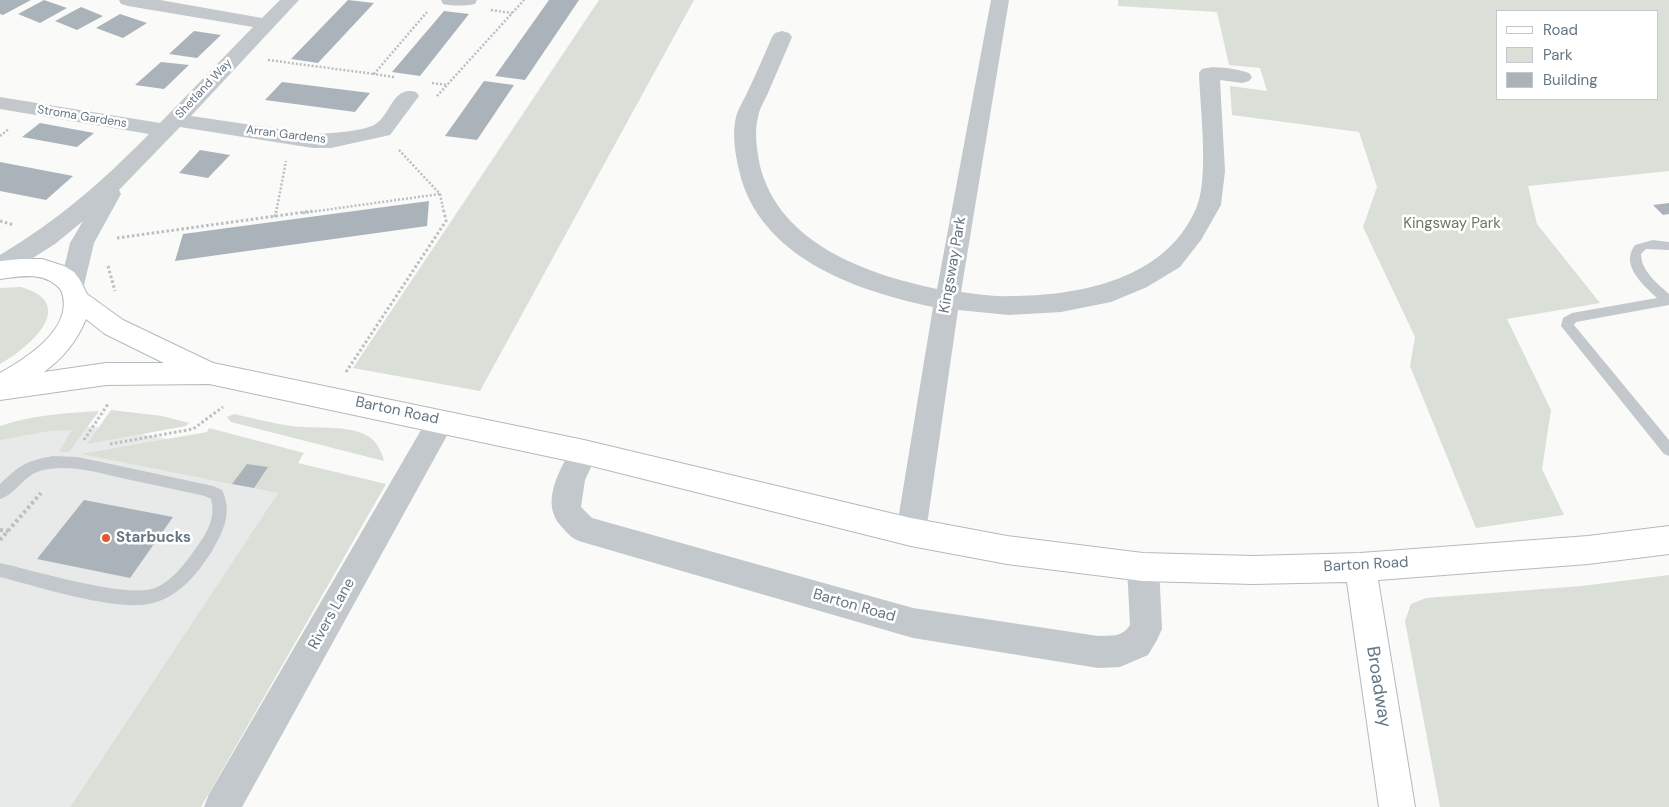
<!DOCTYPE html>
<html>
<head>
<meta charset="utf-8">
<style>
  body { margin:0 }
  #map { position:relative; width:1669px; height:807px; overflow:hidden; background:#fafaf8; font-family:"DM Sans",sans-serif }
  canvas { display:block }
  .legend { position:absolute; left:1496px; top:10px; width:162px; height:90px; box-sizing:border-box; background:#fff; border:1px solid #c1c8cd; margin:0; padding:6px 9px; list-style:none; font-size:15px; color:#657683 }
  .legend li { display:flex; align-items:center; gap:10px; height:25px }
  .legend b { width:25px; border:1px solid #c1c8cd }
</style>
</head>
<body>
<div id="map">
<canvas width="1669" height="807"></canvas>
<ul class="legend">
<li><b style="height:6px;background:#fff"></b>Road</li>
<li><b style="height:14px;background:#dadfd7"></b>Park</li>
<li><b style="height:14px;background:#aab3b9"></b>Building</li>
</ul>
</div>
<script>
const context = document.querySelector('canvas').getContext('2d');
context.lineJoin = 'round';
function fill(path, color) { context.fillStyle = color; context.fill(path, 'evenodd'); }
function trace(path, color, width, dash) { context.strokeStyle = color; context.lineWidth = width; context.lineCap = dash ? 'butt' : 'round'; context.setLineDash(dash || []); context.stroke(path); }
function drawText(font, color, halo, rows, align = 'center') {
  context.font = font + ' "DM Sans",sans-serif'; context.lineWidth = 5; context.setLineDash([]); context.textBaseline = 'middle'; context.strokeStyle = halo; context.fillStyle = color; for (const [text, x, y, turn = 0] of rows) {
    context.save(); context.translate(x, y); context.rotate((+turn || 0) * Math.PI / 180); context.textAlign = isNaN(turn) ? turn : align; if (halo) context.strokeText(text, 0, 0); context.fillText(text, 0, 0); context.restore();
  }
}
const built = new Path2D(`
  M39 423 108 428 298 463 70 807H0V432Z`);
const green = new Path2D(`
  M599 0H694L480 391 353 368Z
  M1118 0H1669V171L1528 186 1537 224 1600 303 1507 319 1551 410 1542 469 1564 515 1476 528 1410 366 1415 337 1363 227 1377 187 1359 132 1232 115 1230 86 1267 91 1260 68 1229 65 1217 12 1118 6ZM1498 11H1658V99H1498Z
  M21 287C80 304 29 348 0 364V288Z
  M111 410 162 416 189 423 186 426 87 444Z
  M99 411 69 452H59L72 430 49 431 0 440V426C32 415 65 413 99 411Z
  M234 414C253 418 272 423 291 426 313 429 345 425 364 434 376 439 381 450 384 461L231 422 227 417Z
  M209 428 304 453 298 463 386 484 201 807H70L278 493 254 488 268 467 247 464 232 484 81 454 207 432Z
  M1669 575V807H1440L1405 621 1411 604 1426 598 1582 586Z`);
const building = new Path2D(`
  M0 0H31L3 15 0 14Z
  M44 0 67 8 40 23 18 14Z
  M348 0 374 3 318 63 291 59Z
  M549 0H579L525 80 495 76Z
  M81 7 103 16 77 30 55 21Z
  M444 11 469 14 420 76 392 72Z
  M120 14 147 23 123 38 96 28Z
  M194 31 221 35 197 58 169 54Z
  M161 62 189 65 164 89 135 85Z
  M484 81 514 85 477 140 445 136Z
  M282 82 370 93 355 112 265 100Z
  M40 123 94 133 77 147 22 137Z
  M200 150 230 155 208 178 179 173Z
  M0 162 73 176 46 200 0 191Z
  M429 201 427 226 175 261 183 234Z
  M1669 203V214L1663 215 1653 205Z
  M247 464 268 467 254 488 232 484Z
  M84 500 173 517 130 578 37 559Z`);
const pathFar2 = new Path2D(`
  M491 10 512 13
  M268 60 374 74
  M394 77 374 74 427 12
  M432 83 447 85
  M437 96 524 0
  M0 136 9 129
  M399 150 440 194 444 213
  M276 213 286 161
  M303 213 440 194`);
const pathFar1 = new Path2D(`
  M275 217 276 211
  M0 221 14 225
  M117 238 312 211
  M108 266 115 291
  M346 372 446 221 444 211
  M84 440 108 404
  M110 444 193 429 223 407`);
const path = new Path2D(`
  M0 530 8 531
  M0 540 41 493`);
const lane = new Path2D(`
  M1653 240 1669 242V250L1646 249 1641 254C1641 271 1658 284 1669 294V305L1576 322 1574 325 1669 440V456L1664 454 1561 326 1563 318 1572 313 1657 298C1642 284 1620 265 1635 245Z
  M53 456 78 457 213 486 222 490C233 512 223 532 212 551 198 573 180 596 153 603 119 613 36 586 0 577V563C32 570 127 599 155 588 172 581 185 564 196 548 207 533 216 518 211 499L205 496C179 490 153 485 126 479 99 473 67 463 40 471 23 476 16 494 0 499V484C20 465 26 461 53 456Z`);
const street = new Path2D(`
  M119 0H160L262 18 280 0H299L191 116 313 134C326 134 364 131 374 125 391 116 392 85 416 92L419 96 390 135 331 148H313L180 127 119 190 121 194 94 243 84 285 81 291 72 294 63 291 60 285 70 243 83 221 55 244 9 273 0 276V255C57 221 102 182 149 134L0 109V97L160 123 253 27 128 6 121 4Z
  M441 0H477L475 4C465 6 453 6 443 4Z
  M991 0H1009L961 292C977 294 994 297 1010 296 1080 296 1168 279 1197 206 1209 176 1200 107 1199 73L1202 69C1216 65 1235 69 1249 73L1252 77 1249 81 1242 83 1220 80 1225 171 1221 205 1201 240 1180 267 1147 287 1111 302 1061 312 1009 315 958 310 926 532 922 542 911 546 900 542 896 532 933 307C856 291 758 257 739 170 735 153 732 134 736 117 738 109 744 100 747 93 756 74 764 56 772 37L775 33 782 31 789 33 792 37C784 56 776 74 768 93 765 100 759 109 758 117 754 133 757 150 760 166 780 244 866 274 937 289Z
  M441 410 451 413 455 421 242 807H204L209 794 431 413Z
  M584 440 594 444 598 452 585 480 581 507 592 518 913 608 1098 636C1113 635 1121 638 1130 625L1127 567 1132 557 1143 553 1154 557 1159 567 1162 629 1157 640 1148 655 1120 667 1098 668 913 638 582 542C572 539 568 534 561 526 539 502 561 468 574 444Z`);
const secondary = new Path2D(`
  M21 259H42L64 266 74 272 80 280 87 294 123 320 213 363 584 440 911 518 1007 536 1143 553 1253 556 1360 553 1588 536 1669 526V554L1588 564 1378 580 1415 807H1379L1347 582 1253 584 1143 581 1007 564 911 546 584 464 209 384 106 385 0 400V373C27 358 76 327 61 290 45 271 22 276 0 279V261ZM86 319 105 334 164 363H106L44 372C63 358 77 341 86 319Z`);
const markers = [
  [106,538,5,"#e4572e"]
];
const farStreetnames = [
  ["Shetland Way",204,89,-47],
  ["Stroma Gardens",82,117,9],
  ["Arran Gardens",286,135,7]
];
const parkNames = [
  ["Kingsway Park",1452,224]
];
const streetNames = [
  ["Kingsway Park",953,265,-80],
  ["Barton Road",397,411,12],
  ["Barton Road",1366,565,-3],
  ["Barton Road",854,606,16],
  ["Rivers Lane",332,614,-61]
];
const poiNames = [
  ["Starbucks",116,538]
];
const nearStreetnames = [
  ["Broadway",1378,687,81]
];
fill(built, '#e8e9e9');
fill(green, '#dadfd7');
fill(building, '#aab3b9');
trace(secondary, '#b3babf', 2);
trace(pathFar2, '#bbbfc2', 2.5, [2, 2]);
trace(pathFar1, '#bbbfc2', 3, [2.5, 2.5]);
trace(path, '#bbbfc2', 4, [3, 3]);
fill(lane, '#c3c8cc');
fill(street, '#c3c8cc');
fill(secondary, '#fff');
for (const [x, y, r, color] of markers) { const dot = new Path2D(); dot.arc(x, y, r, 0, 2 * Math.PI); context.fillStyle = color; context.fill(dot); trace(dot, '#fff', 2); }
drawText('12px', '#657683', '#fff', farStreetnames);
drawText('15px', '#687a64', '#fff', parkNames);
drawText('15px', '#657683', '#fff', streetNames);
drawText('bold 15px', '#657683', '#fff', poiNames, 'left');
drawText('18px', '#657683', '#fff', nearStreetnames);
</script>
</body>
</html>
